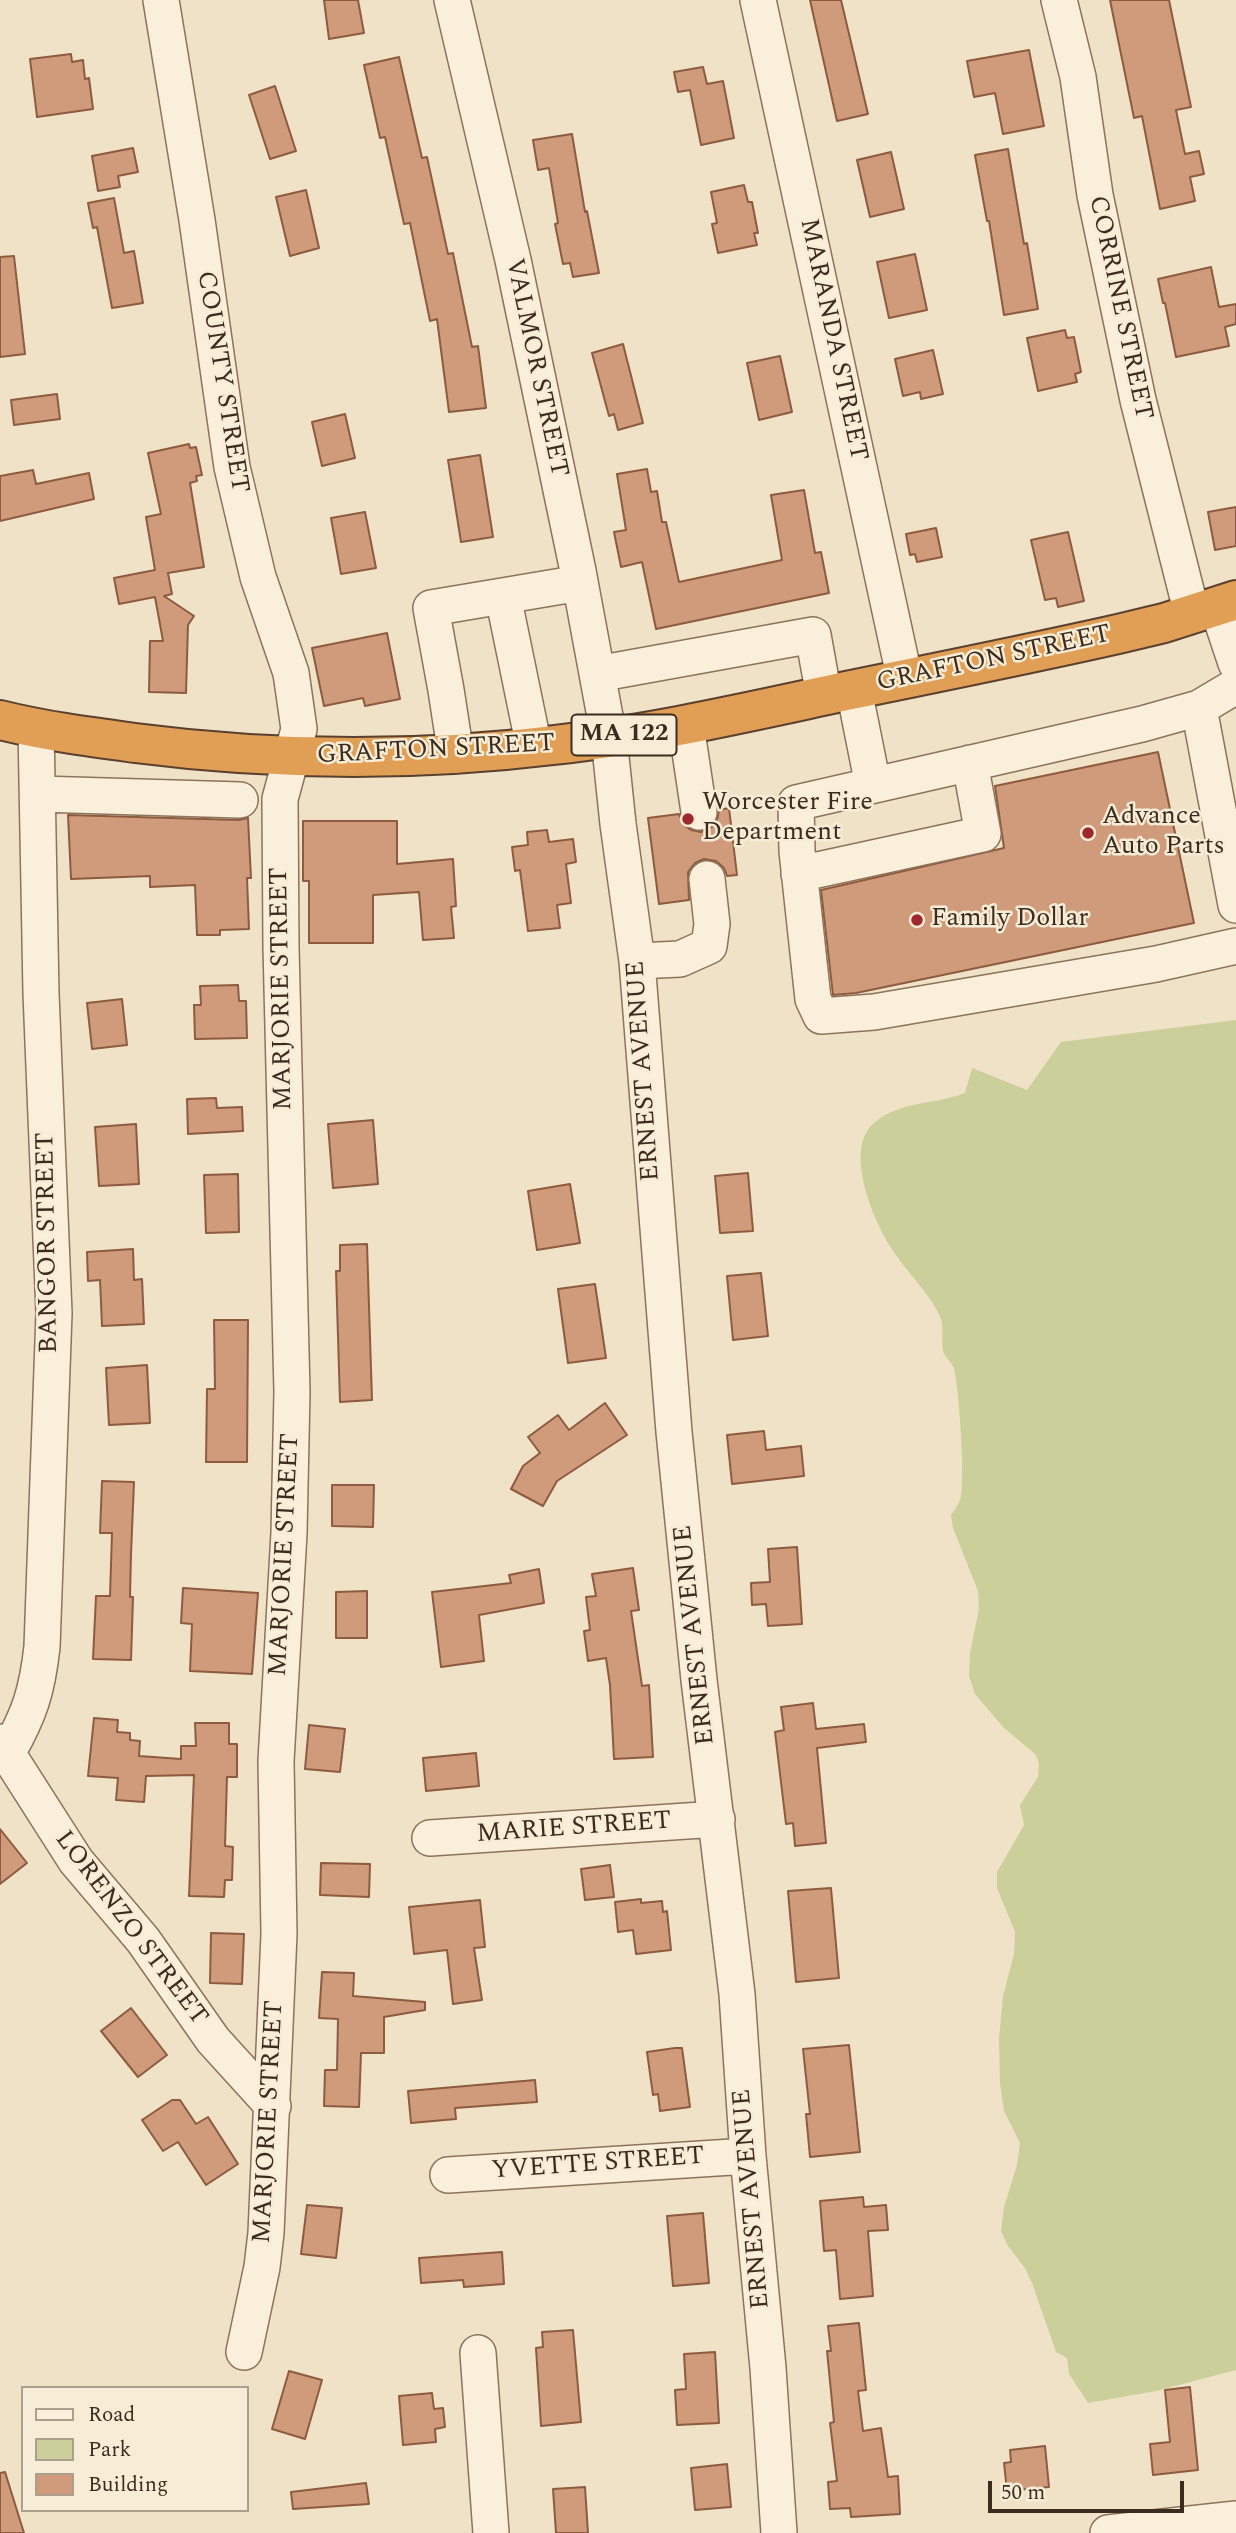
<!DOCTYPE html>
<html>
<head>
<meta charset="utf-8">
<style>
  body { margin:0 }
  #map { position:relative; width:1236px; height:2533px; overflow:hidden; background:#f0e2c6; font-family:Spectral,serif }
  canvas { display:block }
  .legend { position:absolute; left:21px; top:2386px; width:228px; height:126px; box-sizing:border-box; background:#f7ecd6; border:2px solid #ac9f8d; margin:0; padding:9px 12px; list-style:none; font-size:21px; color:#3c2c1f }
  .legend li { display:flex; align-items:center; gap:14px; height:35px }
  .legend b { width:35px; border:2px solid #ac9f8d }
  .scale { position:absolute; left:988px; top:2481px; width:196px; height:32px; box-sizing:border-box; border:4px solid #3c2c1f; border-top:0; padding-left:9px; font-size:21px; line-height:24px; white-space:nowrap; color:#3c2c1f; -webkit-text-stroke:5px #f7ecd6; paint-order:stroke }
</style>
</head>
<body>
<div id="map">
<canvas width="1236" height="2533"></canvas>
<ul class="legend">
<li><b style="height:9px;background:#faefda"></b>Road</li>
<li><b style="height:19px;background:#cbcf99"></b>Park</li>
<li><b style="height:19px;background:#cf9b7a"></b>Building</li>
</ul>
<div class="scale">50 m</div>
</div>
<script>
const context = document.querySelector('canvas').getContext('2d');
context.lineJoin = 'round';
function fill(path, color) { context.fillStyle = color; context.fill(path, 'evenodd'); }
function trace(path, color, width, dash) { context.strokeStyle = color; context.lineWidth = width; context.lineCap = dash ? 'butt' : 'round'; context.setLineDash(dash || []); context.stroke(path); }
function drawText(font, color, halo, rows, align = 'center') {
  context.font = font + ' Spectral,serif'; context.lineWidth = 5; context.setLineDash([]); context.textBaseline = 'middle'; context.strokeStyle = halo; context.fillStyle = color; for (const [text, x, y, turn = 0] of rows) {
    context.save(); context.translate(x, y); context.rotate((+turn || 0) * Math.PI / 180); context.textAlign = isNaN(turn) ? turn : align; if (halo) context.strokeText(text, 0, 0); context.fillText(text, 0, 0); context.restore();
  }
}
const green = new Path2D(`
  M1236 1020V2370L1156 2391 1088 2403 1069 2374 1067 2358 1056 2352 1032 2283 1025 2268 1008 2246 1001 2231 1004 2207 1017 2165 1020 2143 1004 2111 1000 2083 999 2039 1003 1996 1014 1954 1015 1932 997 1888V1872L1024 1825 1020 1805 1038 1777 1039 1764 1036 1755 1003 1727 975 1694 969 1676 970 1653 979 1609 978 1591 953 1528 951 1515C955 1509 960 1503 961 1496 965 1476 959 1389 954 1369 952 1362 945 1358 943 1351 941 1341 944 1329 941 1319 934 1298 904 1269 892 1249 874 1222 845 1154 871 1126 894 1101 935 1105 965 1093L972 1068 1027 1090 1061 1042Z`);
const building = new Path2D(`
  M324 0H358L364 33 329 39Z
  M810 0H841L868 114 837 121Z
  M1110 0H1169L1191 107 1176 110 1185 154 1199 151 1204 174 1190 177 1195 201 1160 209 1142 116 1134 118Z
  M1029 50 1044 126 1003 134 995 93 974 97 967 61Z
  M71 54 72 62 83 60 85 79 89 78 93 109 37 117 30 59Z
  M399 57 422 158 427 157 448 254 453 253 472 347 478 346 486 408 449 412 437 319 430 321 410 223 404 224 385 137 380 138 364 65Z
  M703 67 707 84 723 81 734 138 701 145 690 90 678 92 674 72Z
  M275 86 296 151 270 159 249 95Z
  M572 134 585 212 587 211 599 273 573 277 570 263 563 264 555 224 558 223 549 168 538 170 533 140Z
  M133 148 138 172 118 176 120 187 98 191 92 156Z
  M1008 149 1024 244 1027 243 1038 309 1004 315 989 221H987L975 155Z
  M891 152 904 209 870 217 857 160Z
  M744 185 748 202H752L758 233H754L757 245 718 253 712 224 717 223 711 192Z
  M306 190 319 248 290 256 276 197Z
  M114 198 124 253 134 251 143 303 112 308 97 227 93 228 88 203Z
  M915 254 927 310 889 318 877 262Z
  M14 256 25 354 0 357V257Z
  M1211 267 1219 307 1236 304V324L1225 327 1229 346 1176 357 1165 303H1163L1158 279Z
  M1065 330 1067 338 1074 337 1081 372 1075 374 1077 382 1038 391 1027 338Z
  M623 344 643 423 618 430 614 414 609 416 592 353Z
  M933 350 943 394 921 399 920 392 903 396 895 359Z
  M780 356 792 412 759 420 747 363Z
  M57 394 60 419 14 425 11 400Z
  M345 414 355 458 322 466 312 422Z
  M189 444 190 448 196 447 202 475 196 476 197 481 190 483 204 567 168 573 172 594 164 596 194 616 188 625 186 693 149 692 150 641H163L155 597 119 604 114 578 155 570 146 517 161 514 148 453Z
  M480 455 493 537 461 542 448 460Z
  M647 469 651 492 657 491 662 522H666L679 582 782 560 771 495 804 490 815 553 821 552 829 593 656 629 642 562 621 567 614 532 626 530 617 474Z
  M33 470 36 484 89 473 94 499 0 521V476Z
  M1236 507V546L1215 550 1208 512Z
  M365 512 376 568 341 574 331 518Z
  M936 528 942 557 917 562 915 554 910 555 906 534Z
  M1068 532 1084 601 1058 607 1056 598 1045 600 1031 540Z
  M387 633 400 699 365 706 363 698 324 706 312 648Z
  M1158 752 1194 923 856 993 833 995 821 890 1004 848 995 786Z
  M729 808 737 875 727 876 724 868 716 861 704 859 695 863 688 872 689 900 659 904 648 818 679 814 684 825 691 830 701 832 712 827 717 820 719 810Z
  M68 815 239 820 248 818 251 878H247L249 929 220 930V935H197L195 885 150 887V876L71 879Z
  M303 821H397V864L453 859 456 906 451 907 454 938 423 940 419 892 373 895V943H309V881H303Z
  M547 830 549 842 573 839 576 862 566 864 571 903 557 905 560 928 528 931 520 870 515 871 512 847 528 845 527 832Z
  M238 985 239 1001H246L247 1038 195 1039 194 1005H201L200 986Z
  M122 999 127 1045 92 1049 87 1003Z
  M216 1098 217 1108 242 1107 243 1131 188 1134 187 1099Z
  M373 1120 378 1184 333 1188 328 1124Z
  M136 1124 139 1184 99 1186 95 1127Z
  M748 1173 753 1231 720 1233 715 1176Z
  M238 1174 239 1232 206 1233 204 1175Z
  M570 1184 580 1243 537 1250 528 1191Z
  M367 1244 372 1400 340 1402 336 1271H340V1245Z
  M133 1249 134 1280 142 1279 144 1324 102 1326 100 1280 88 1281 87 1252Z
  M761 1273 768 1336 733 1340 727 1276Z
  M595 1284 606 1358 568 1363 558 1289Z
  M214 1320H248L247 1462H206L207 1389H215Z
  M147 1365 150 1423 109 1425 106 1368Z
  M605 1403 627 1435 557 1481 543 1506 511 1489 523 1466 540 1453 528 1437 558 1415 569 1430Z
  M764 1431 766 1450 801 1446 804 1476 732 1484 727 1435Z
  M102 1481 134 1482 131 1554 130 1597H133L131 1660 93 1659 96 1596H110L112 1533H100Z
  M332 1485H374L373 1527 332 1526Z
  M797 1547 802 1624 768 1626 766 1604 752 1605 751 1583 770 1582 768 1549Z
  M633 1568 639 1610 631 1611 642 1686 649 1685 653 1757 614 1759 610 1685 606 1658 588 1661 584 1631 590 1630 586 1597 596 1596 592 1574Z
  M539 1569 544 1603 479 1615 484 1661 441 1667 432 1592 511 1583 509 1575Z
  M183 1588 258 1593 252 1674 190 1671 192 1624 181 1623Z
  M367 1591V1638H336V1592Z
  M813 1703 816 1729 864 1724 866 1742 817 1748 826 1843 795 1846 793 1823 786 1824 775 1732 784 1730 781 1707Z
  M94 1718 118 1720 117 1732 130 1733V1740L140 1741 139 1756 181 1759V1746H196L195 1723H229V1744H237V1777H227L225 1846 233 1847 232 1880H225L224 1897 189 1896 194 1775 146 1776 144 1802 116 1800 118 1778 88 1776Z
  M309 1725 345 1729 340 1772 305 1769Z
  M476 1753 479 1786 426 1791 423 1758Z
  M0 1829 27 1863 0 1884Z
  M321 1863 370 1864 369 1897 320 1895Z
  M610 1865 614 1897 585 1900 581 1869Z
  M831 1888 839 1978 796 1982 788 1891Z
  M641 1899V1903L662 1901 663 1912 667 1911 671 1950 636 1954 633 1930 618 1932 615 1902Z
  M480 1900 485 1947 474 1948 482 2000 453 2004 447 1950 414 1954 409 1907Z
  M211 1933 244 1934 242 1984 210 1983Z
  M322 1972 354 1973 353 1996 425 2002V2010L384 2017V2053H361L359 2107 324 2106 325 2070H337L338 2019 319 2018Z
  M131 2008 167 2055 138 2077 101 2031Z
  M849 2045 860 2152 810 2157 806 2114H810L803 2049Z
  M675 2048H682L690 2107 660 2111 658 2094 653 2095 647 2052Z
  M535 2080 537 2102 455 2108 456 2119 411 2123 408 2091Z
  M172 2100H180L196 2124 208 2117 238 2164 206 2185 178 2142 163 2151 142 2120Z
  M863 2197 864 2207 886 2205 888 2230 868 2231 873 2296 840 2299 836 2250 824 2251 820 2201Z
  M307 2205 342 2208 336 2258 301 2254Z
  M703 2213 709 2283 673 2286 667 2216Z
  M502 2252 504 2284 464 2287 463 2280 421 2283 419 2258Z
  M859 2323 866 2390 858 2391 863 2431 881 2428 888 2477 898 2476 900 2514 851 2517 850 2508 830 2509 828 2482 837 2481 830 2423 834 2422 827 2351H831L828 2326Z
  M573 2330 581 2422 541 2426 536 2348 543 2347 542 2332Z
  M715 2352 719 2423 677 2425 675 2390 686 2389 684 2354Z
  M289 2371 322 2380 305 2439 272 2429Z
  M1190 2387 1198 2470 1153 2475 1150 2444 1170 2442 1165 2390Z
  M432 2393 434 2409 443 2408 445 2427 435 2429 436 2442 403 2445 399 2396Z
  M1045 2446 1049 2487 1007 2491 1004 2463 1011 2462 1010 2450Z
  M727 2464 731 2507 695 2510 691 2468Z
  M5 2472 24 2533H0V2473Z
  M366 2483 369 2504 293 2509 291 2492Z
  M585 2487 588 2533H556L553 2489Z`);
const minor = new Path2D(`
  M161 0 197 220 232 467 258 577 291 673 299 729 280 799 281 947 292 1392 289 1533 276 1761 279 1934 266 2233 262 2267 244 2352
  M452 0 513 260 578 571 609 738 618 824 637 961 674 1432 699 1680 737 1994 748 2156 768 2368 779 2533
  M758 0 905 680
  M1059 0 1078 77 1095 195 1138 400 1192 614
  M503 596 534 747
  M1217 606 1236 663
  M597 674 813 635 824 696
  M1236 686 1199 708 1142 724 796 803 797 851 813 999 821 1016 874 1012 1156 964 1236 946
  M854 690 873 785
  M1199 708 1236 905
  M686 725 699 812
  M456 755 446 690 431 608 580 583
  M39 794 240 800
  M799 874 983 834 970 763
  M637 961 680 959 709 946 712 924 707 879
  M0 1742 76 1861 143 1940 213 2040 273 2106
  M8 1752C30 1713 37 1691 42 1647L54 1313 41 993 36 728
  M430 1838 717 1819
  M448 2175 748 2156
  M478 2353 491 2533
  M1108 2533 1236 2519`);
const highway = new Path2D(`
  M0 720C44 731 90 737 135 743 275 761 414 762 554 745 654 734 752 711 851 690 940 672 1029 654 1118 634L1164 623 1236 600`);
const markers = [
  [688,819,7,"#9e282d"],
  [1088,833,7,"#9e282d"],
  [917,920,7,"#9e282d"]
];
const shields = [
  [624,735,105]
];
const shieldNames = [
  ["MA 122",624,735]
];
const streetNames = [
  ["CORRINE STREET",1119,308,78],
  ["MARANDA STREET",832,340,78],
  ["VALMOR STREET",535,368,78],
  ["COUNTY STREET",221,382,81],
  ["GRAFTON STREET",994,660,-12],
  ["GRAFTON STREET",436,751,-3],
  ["MARJORIE STREET",283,989,-91],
  ["ERNEST AVENUE",645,1071,-94],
  ["BANGOR STREET",49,1243,-91],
  ["MARJORIE STREET",286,1555,-87],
  ["ERNEST AVENUE",696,1635,-96],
  ["MARIE STREET",574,1829,-4],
  ["LORENZO STREET",130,1929,53],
  ["MARJORIE STREET",270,2122,-87],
  ["YVETTE STREET",598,2165,-4],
  ["ERNEST AVENUE",753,2199,-95]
];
const poiNames = [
  ["Worcester Fire",702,804],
  ["Department",702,834],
  ["Advance",1102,818],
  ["Auto Parts",1102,848],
  ["Family Dollar",931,920]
];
fill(green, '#cbcf99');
fill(building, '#cf9b7a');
trace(building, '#8d5b3f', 2);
trace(minor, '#8c735b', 38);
trace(highway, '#5a412f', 42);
trace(minor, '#faefda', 35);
trace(highway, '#e19e55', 38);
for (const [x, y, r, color] of markers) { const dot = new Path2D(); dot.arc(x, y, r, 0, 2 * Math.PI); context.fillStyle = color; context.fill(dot); trace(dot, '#f7ecd6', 2.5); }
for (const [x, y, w] of shields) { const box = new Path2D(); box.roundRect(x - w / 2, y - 20.5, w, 41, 5); context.fillStyle = '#f7ecd6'; context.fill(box); trace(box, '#3c2c1f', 2); }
drawText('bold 24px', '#3c2c1f', null, shieldNames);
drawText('26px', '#3c2c1f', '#f7ecd6', streetNames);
drawText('26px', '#3c2c1f', '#f7ecd6', poiNames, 'left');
</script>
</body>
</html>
